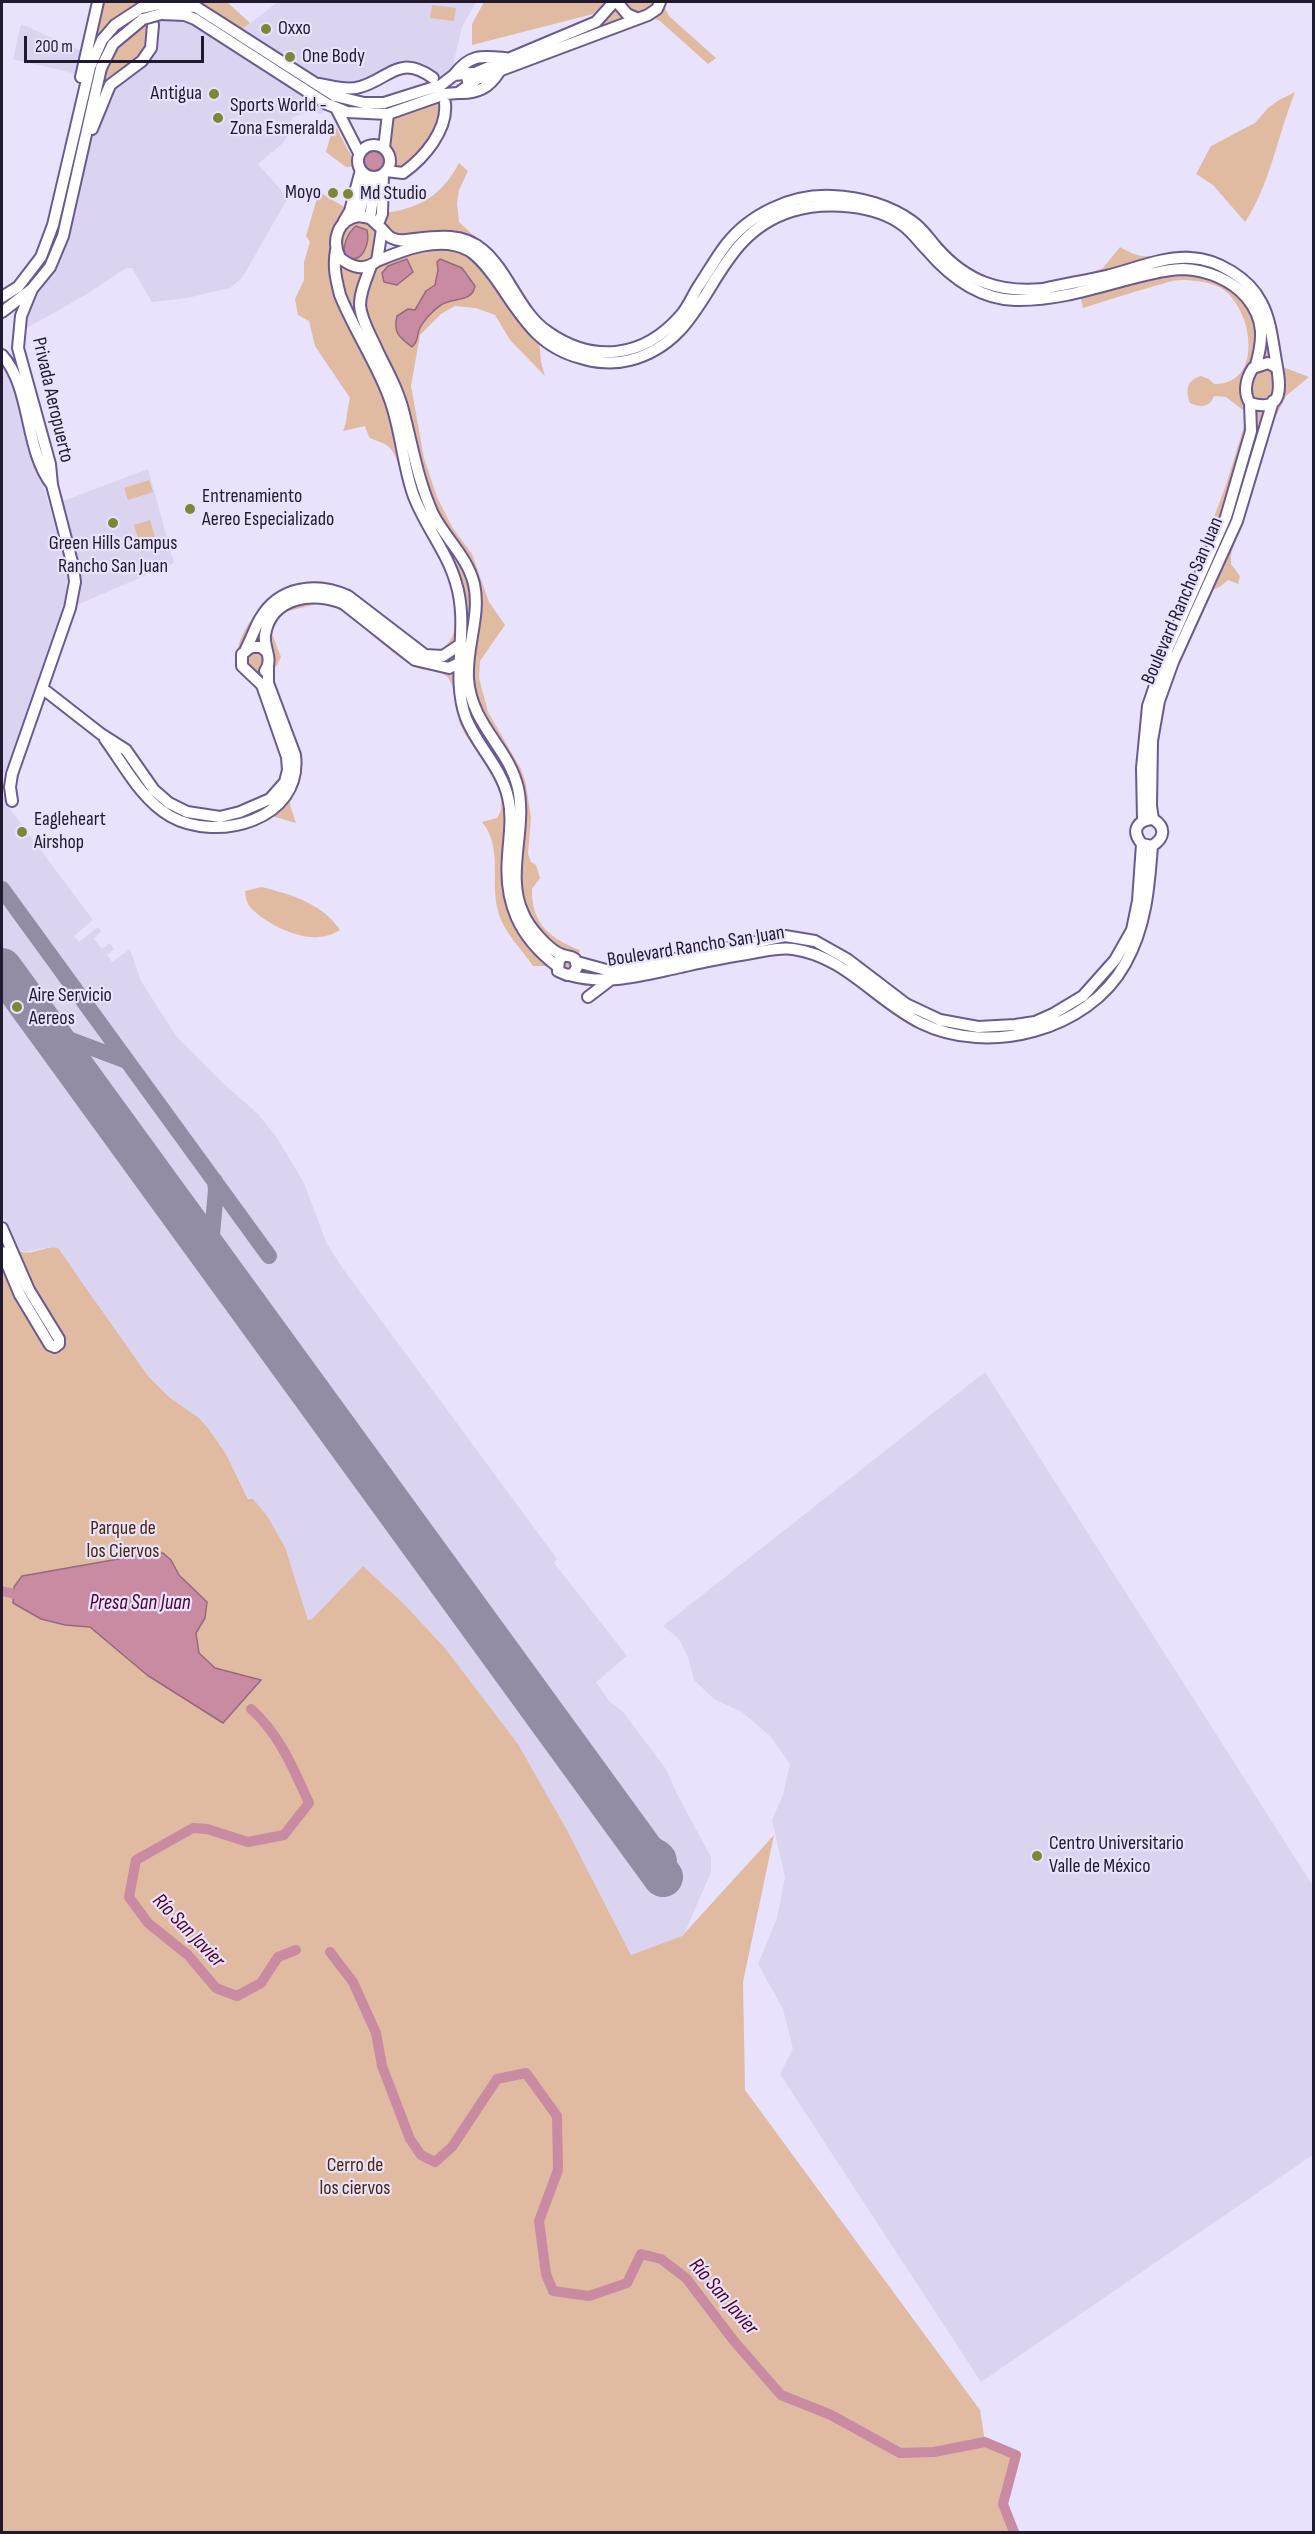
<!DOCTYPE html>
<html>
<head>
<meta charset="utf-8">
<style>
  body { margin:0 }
  #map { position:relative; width:1315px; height:2534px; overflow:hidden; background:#e8e2fc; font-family:"Sofia Sans Condensed",sans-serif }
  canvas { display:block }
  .frame { position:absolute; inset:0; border:3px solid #201930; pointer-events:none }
  .scale { position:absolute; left:24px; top:36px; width:180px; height:27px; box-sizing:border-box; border:3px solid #201930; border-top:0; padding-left:8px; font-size:18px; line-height:21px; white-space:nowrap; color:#201930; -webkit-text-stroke:4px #e8e2fc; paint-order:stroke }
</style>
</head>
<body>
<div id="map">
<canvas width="1315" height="2534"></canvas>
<div class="frame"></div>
<div class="scale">200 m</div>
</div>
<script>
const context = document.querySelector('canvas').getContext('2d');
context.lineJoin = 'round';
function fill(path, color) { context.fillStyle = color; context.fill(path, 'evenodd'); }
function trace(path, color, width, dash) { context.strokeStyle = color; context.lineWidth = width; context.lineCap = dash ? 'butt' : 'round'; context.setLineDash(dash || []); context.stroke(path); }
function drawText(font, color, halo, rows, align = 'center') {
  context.font = font + ' "Sofia Sans Condensed",sans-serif'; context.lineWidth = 4.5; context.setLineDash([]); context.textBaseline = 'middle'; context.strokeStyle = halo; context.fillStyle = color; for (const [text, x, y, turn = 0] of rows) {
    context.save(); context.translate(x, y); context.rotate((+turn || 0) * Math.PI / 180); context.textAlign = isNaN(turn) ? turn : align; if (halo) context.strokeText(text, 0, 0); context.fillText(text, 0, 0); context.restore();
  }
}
const built = new Path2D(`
  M278 2H476L462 27 450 77 445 80 433 78 410 67 357 88 314 83 237 33Z
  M161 14 185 15 327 104 322 114 306 112 292 118 289 134 283 143 258 164 288 198 242 278 230 288 187 298 152 302 132 268H126L87 294 18 333 21 316 50 267 79 166 107 91Z
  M21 24 86 53 81 75 13 59Z
  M2 361 15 388 67 567V581L64 604 7 768 2 777Z
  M148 469 174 563 70 608 75 582 58 503Z
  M4 795 9 802 7 805 93 920 74 936 79 942 98 927 101 931 94 939 102 949 110 943 114 949 107 955 112 962 130 949 141 981 176 1036 224 1084 258 1114 277 1138 304 1183 326 1242 341 1266 557 1559 554 1563 627 1656 596 1682 609 1701 623 1712 666 1769 677 1794 711 1857V1872L685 1932 678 1939 631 1955 567 1830 518 1744 445 1648 404 1604 363 1566 312 1619 308 1620 285 1547 268 1517 249 1499 226 1454 208 1428 199 1418 169 1397 148 1376 81 1280 50 1247 24 1252 16 1248 2 1214V796Z
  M985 1372 1313 1886 1314 2154 981 2382 780 2074 793 2049 783 2009 758 1964 777 1918 785 1877 772 1820 783 1795 790 1764 771 1737 742 1712 714 1699 694 1680 688 1657 679 1639 663 1626Z`);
const green = new Path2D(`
  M98 2H227L250 23 237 33 196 7 141 8 102 40 76 122 75 104Z
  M484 2H605L593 14 472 45V24Z
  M614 2H662L669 16 716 58 708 64 660 21 647 15 584 38 505 58 595 22Z
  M432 5 456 8 454 21 430 18Z
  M143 19 153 25 151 48 91 110 107 55Z
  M1295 92C1278 134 1270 185 1245 222L1213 185 1196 174 1211 146 1255 123 1268 108 1279 100Z
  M431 99 445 103 444 121 410 168 386 171 388 114Z
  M334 123C342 138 349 154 359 166L346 167 326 152Z
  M459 163 468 171 459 190 457 203 459 222 488 249 484 251 401 241 382 230 378 260 424 245 467 250 539 339 541 362 545 376 510 340 495 315 476 308 455 306 441 314 420 335 411 386 424 458 437 497 452 527 472 554 489 602 505 625 480 661 479 678 488 712 521 769 526 784 531 818 528 854 531 862 536 865 540 878 532 889C531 923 550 939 580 950L573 974 557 966H533C521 948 504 933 498 911 490 882 503 847 482 822L497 818C516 795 468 745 460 724 456 712 455 688 449 679 441 668 425 672 415 667 392 655 363 626 342 609 326 599 321 603 305 607 286 612 279 610 271 631L281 657C275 670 272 675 258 681L237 664C234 645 248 621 262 607 272 595 285 587 300 583 354 569 388 629 430 651 468 650 455 593 445 570 435 546 419 524 408 500 402 485 401 461 390 448 385 442 376 442 369 437L365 426 343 431C347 424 347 408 350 398L315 346 309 321 298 315 295 299 304 280V262L310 242 306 236 319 191C327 198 358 215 368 217 373 218 381 214 386 213 422 207 442 195 459 163Z
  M1120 247C1145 262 1150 255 1177 251 1225 246 1269 285 1278 330 1280 343 1279 355 1283 367L1309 377 1286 396 1265 438 1231 555V564L1240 576 1238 584 1228 580C1215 593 1203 593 1188 586L1226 485 1245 423 1244 411 1226 397 1214 396C1210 407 1201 408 1190 403 1185 390 1187 380 1201 376L1209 379 1214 384C1265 385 1253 308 1221 288 1210 282 1193 280 1181 280 1173 280 1165 283 1158 285 1133 292 1108 300 1083 308L1076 278 1103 268Z
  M149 480 153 492 128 500 124 488Z
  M150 520 158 547 142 552 134 525Z
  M291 789 290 805 296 823 275 817H262Z
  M262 887C292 895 322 903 340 930 333 934 326 937 318 937 297 939 265 923 251 908 246 903 246 897 245 891Z
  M2 1237C7 1241 15 1250 22 1252 34 1255 46 1245 58 1248L148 1376 169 1397 199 1418 208 1428 226 1454 248 1499H253L268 1517 285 1547 308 1620 312 1619 363 1566 404 1604 445 1648 518 1744 567 1830 631 1955 682 1936 774 1835 743 1982 745 2090 980 2410 985 2442 1016 2455 1003 2504 1014 2532H2Z`);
const water = new Path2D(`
  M358 160a16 16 0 1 1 32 0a16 16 0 1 1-32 0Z
  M356 226 367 230C370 243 363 265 346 257 341 247 348 232 356 226Z
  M407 259 413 272 397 285 384 282 382 273 388 266Z
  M440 259 462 268 475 286C472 303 453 297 441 305 433 310 423 321 419 330 417 337 418 342 412 347 399 337 393 333 397 316L408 309 415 310 426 291 435 285 438 270 437 262Z
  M163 1553 171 1560 179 1575 207 1602 205 1618 196 1633 199 1653 215 1668 261 1680 223 1723 147 1675 90 1627 65 1625 41 1619 13 1603 14 1587 22 1576 141 1555Z`);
const river = new Path2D(`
  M2 1591 27 1597
  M251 1709C279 1733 294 1770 309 1803L284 1835 248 1842 207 1829 193 1828 136 1860 129 1897 148 1923 188 1955 216 1988 237 1996 261 1983 278 1957 296 1950
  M330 1952 353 1982 376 2033 382 2066 410 2139 421 2155 435 2162 452 2147 497 2079 526 2073 557 2116 558 2170 539 2221 546 2274 553 2291 589 2296 627 2283 641 2254 661 2259 686 2278 734 2341 781 2395 831 2415 900 2453 934 2452 985 2442 1016 2455 1003 2504 1014 2532`);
const taxiway = new Path2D(`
  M2 889 269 1256
  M2 968 4 971
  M45 1028 52 1033 127 1061
  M76 1071C71 1062 65 1054 71 1045L77 1043
  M183 1217 195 1231 206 1233 212 1227
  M214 1260 211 1246 216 1190 215 1181
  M632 1833C642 1844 668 1844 669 1861L663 1869 656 1871 648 1856`);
const runway = new Path2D(`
  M2 968 663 1877`);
const secondary = new Path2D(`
  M617 2 627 14 636 18
  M159 4 196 7 335 96 364 103H384L441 85 454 75 473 73
  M161 14 185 15 195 19 327 104 347 112 388 114 445 94 458 93 476 80
  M477 72 596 22 614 2
  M454 75C470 54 481 56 505 58
  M81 77 98 2
  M480 78 648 15 657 9 660 2
  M319 84C331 86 343 90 356 88 388 82 397 52 433 78
  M458 93C477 94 489 88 499 72
  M336 108 359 153
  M92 129 110 85 142 61 151 48 153 25 145 2
  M358 161a16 16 0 1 1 32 0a16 16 0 1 1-32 0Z
  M384 148 388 114
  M386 171 403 173C424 158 448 130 445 103
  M359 216 370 218 382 229 377 261C364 271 353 268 340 258 331 240 338 219 359 216Z
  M359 216 368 176
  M370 218 376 177
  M344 221 350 211 361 170
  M378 224 382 214 383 174
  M382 229C385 232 388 237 392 238 399 242 406 240 414 239 439 236 463 233 483 250 509 272 520 314 548 332 594 364 644 358 681 315 689 306 693 294 700 284 708 272 716 258 725 246 749 214 792 194 832 196 860 197 890 205 913 222 923 229 929 239 937 248 967 282 1000 293 1043 289 1064 284 1085 281 1106 276 1132 270 1163 256 1191 258 1217 259 1249 278 1261 302 1270 318 1272 338 1275 355 1278 376 1290 415 1250 403 1243 393 1246 378 1253 368L1268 363 1277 368
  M336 250C333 267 336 279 340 295 354 330 376 362 389 397 401 428 402 462 413 494 424 525 447 551 456 583 470 628 450 675 466 718 477 746 501 767 508 797 513 817 509 837 508 856 504 903 519 937 557 966
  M377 261C403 250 440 235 468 250 480 257 490 271 498 282 522 317 538 347 581 358 596 363 615 364 630 360 715 338 705 238 792 211 825 201 876 204 904 226 913 233 919 242 927 250 950 277 978 299 1015 300 1054 301 1092 289 1129 279 1147 275 1165 269 1183 269 1207 270 1232 280 1247 298 1265 320 1263 340 1256 365
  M371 266C366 279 360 292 360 305 361 321 372 337 378 352 388 372 399 392 404 414 413 449 418 481 433 514 445 538 467 556 474 584 481 615 466 647 468 678 471 725 508 746 518 788 527 829 505 875 523 913 528 926 549 951 563 955 568 957 570 955 575 959L577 967 573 974 567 975 558 971 559 960 563 956
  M2 297 18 287 41 257 53 225 90 67 102 40 115 25 141 8
  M2 312 32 289 50 267 63 236 101 68 113 44 143 19
  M2 355C32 388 24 449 52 485
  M246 649C251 639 255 628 260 619 279 586 316 582 348 596L425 655 443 656 461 644
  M265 671C274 659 263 648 265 635 271 596 315 591 344 604L415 660 449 668 465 660
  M42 688 101 734 126 750 154 790 169 803 187 812 220 817 240 812 270 799 285 782 288 770 287 757 262 685 242 666V654L251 647H261L266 651
  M105 739C124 765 141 799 170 816 217 843 303 820 295 755L268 683V667
  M12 801 10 787 12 774 70 608 75 582 73 566 52 485 50 464 18 348 21 316 32 289
  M1153 819 1151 806 1152 741 1159 701 1173 662 1237 521 1273 401
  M1143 820 1142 768 1148 706 1168 648 1226 517 1251 431 1250 403
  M577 962 610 971 627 969 785 936 815 941 847 959 906 1004 940 1020 978 1027 1015 1025 1035 1022 1053 1014 1083 996 1115 960 1132 930 1138 901 1142 844C1130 830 1138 820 1153 819 1166 827 1165 838 1152 846L1142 844
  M569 975C608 986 643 975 681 967 704 961 728 957 752 953 765 951 779 947 793 949 845 956 876 1001 921 1023 988 1056 1088 1031 1125 964 1146 927 1149 887 1152 846
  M588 997 609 981
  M2 1228 29 1290 59 1339V1344L55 1347 50 1345 20 1295 2 1252`);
const primary = new Path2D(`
  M467 74 470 84`);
const secondaryBridge = new Path2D(`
  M141 8 159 4
  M143 19 161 14`);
const markers = [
  [266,29,6,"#7c8835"],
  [290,57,6,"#7c8835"],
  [214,94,6,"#7c8835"],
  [218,118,6,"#7c8835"],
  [333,193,6,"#7c8835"],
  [348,194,6,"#7c8835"],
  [190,509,6,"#7c8835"],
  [113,523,6,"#7c8835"],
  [22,832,6,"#7c8835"],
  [17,1007,6,"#7c8835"],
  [1037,1856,6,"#7c8835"]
];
const poiNames = [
  ["Oxxo",278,29],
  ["One Body",302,57],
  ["Antigua",202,94,"right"],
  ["Sports World -",230,106],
  ["Zona Esmeralda",230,129],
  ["Moyo",321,193,"right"],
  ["Md Studio",360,194],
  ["Entrenamiento",202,497],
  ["Aereo Especializado",202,520],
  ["Green Hills Campus",113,544,"center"],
  ["Rancho San Juan",113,567,"center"],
  ["Eagleheart",34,820],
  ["Airshop",34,843],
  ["Aire Servicio",29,996],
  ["Aereos",29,1019],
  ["Centro Universitario",1049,1844],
  ["Valle de México",1049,1867]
];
const streetNames = [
  ["Privada Aeropuerto",52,400,77],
  ["Boulevard Rancho San Juan",1183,601,-67],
  ["Boulevard Rancho San Juan",696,947,-9]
];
const parkNames = [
  ["Parque de",123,1529],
  ["los Ciervos",123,1552],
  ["Cerro de",355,2166],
  ["los ciervos",355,2189]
];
const waterNames = [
  ["Presa San Juan",140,1604],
  ["Río San Javier",188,1931,46],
  ["Río San Javier",723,2297,49]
];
fill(built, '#dad4f0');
fill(green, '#e1bba1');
fill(water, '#c98ba1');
trace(water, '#96697f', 1.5);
trace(river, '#c98ba1', 10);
trace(taxiway, '#928ca5', 16);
trace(runway, '#928ca5', 40);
trace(secondary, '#6a5a92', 14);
trace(primary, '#6a5a92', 15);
trace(secondary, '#fff', 10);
trace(primary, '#fff', 12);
trace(secondaryBridge, '#6a5a92', 14, []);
trace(secondaryBridge, '#fff', 10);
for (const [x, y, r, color] of markers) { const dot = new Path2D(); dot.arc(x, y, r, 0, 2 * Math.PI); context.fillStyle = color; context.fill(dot); trace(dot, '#e8e2fc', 2); }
drawText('20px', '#201930', '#e8e2fc', poiNames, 'left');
drawText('20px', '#201930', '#e8e2fc', streetNames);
drawText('20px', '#4a270a', '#e8e2fc', parkNames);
drawText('italic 21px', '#4f032b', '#e8e2fc', waterNames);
</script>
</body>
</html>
